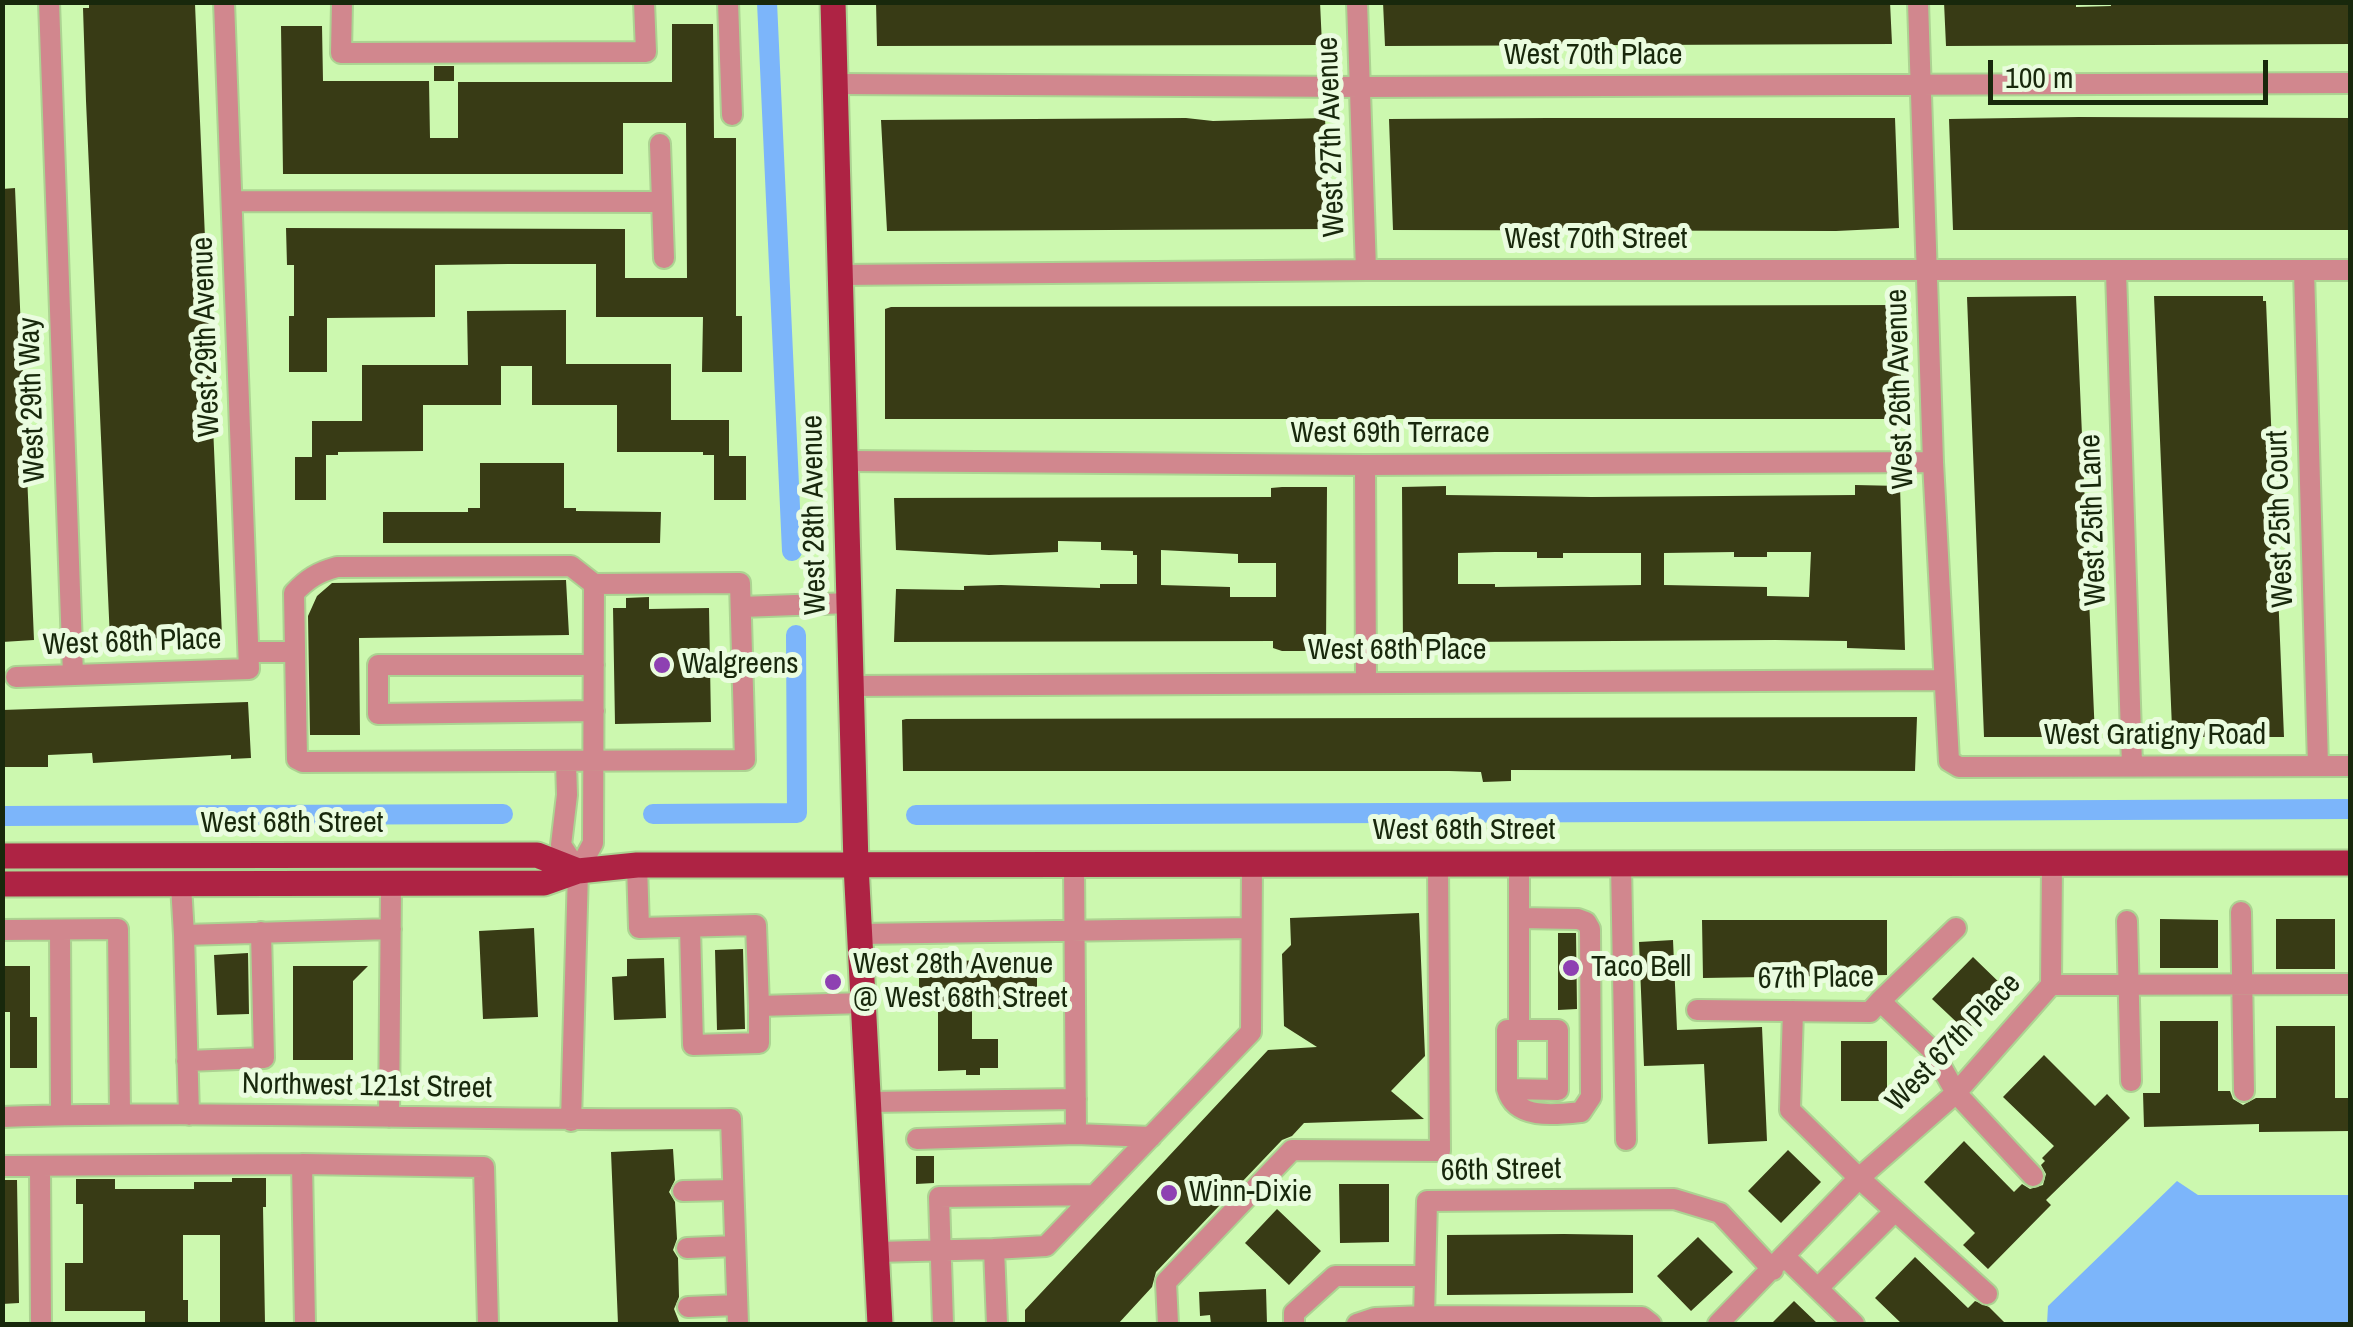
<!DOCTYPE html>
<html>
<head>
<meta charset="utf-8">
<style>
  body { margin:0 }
  #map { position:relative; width:2353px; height:1327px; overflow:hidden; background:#ccf8af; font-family:"Archivo Narrow",sans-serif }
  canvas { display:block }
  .frame { position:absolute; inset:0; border:5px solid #18280c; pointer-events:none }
  .scale { position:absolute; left:1988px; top:60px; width:280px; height:45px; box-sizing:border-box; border:5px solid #18280c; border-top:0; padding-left:12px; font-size:30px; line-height:35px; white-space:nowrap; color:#18280c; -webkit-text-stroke:8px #eafcdf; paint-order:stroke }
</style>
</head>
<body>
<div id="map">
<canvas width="2353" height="1327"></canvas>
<div class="frame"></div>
<div class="scale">100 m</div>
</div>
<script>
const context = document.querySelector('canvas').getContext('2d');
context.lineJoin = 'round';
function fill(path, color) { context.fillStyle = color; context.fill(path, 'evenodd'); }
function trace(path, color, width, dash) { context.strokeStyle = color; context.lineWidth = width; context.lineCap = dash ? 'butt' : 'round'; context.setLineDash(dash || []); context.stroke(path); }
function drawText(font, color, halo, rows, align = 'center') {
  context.font = font + ' "Archivo Narrow",sans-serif'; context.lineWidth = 10; context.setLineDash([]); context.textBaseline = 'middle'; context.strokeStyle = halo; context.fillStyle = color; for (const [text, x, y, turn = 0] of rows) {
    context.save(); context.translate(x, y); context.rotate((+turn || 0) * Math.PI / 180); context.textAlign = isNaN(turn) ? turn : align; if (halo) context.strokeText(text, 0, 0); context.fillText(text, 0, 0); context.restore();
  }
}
const water = new Path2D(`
  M2177 1181 2198 1195H2350V1324H2047L2048 1306Z`);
const canal = new Path2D(`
  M767 2 792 551
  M653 814 797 813 796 635
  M916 815 2350 809
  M2 816 503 814`);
const building = new Path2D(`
  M89 2 195 4 222 636 110 640 86 101 83 8H89Z
  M876 2H1320L1322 45 877 46Z
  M1383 2H1890L1892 44 1385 46Z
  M1944 2H2076V7L2111 6V2H2349L2350 44 1946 46Z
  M672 24H713L714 138H736V316H742V372H702L703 317H596V264H508L435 265V317L327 318V372H289V316H294V265H287L286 228 625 229V278H687L686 123H623V174H283L281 26H322L323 81H429L430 138H458V82H672Z
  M434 66H454V81H434Z
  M2079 117 2349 118 2350 230H1953L1949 119Z
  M1186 118 1213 121 1325 118 1330 229 887 231 881 120Z
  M1549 118H1895L1899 228 1836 231 1393 230 1389 119Z
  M15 188 34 640 2 642V189Z
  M2076 296 2095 737H1984L1967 297Z
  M2154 296H2263V301H2266L2284 737H2175V728H2172Z
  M1901 305V419H885V309L891 307Z
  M566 310V364H671V420H729V456H746V500H714V455H703V452H617V405H532V366H501V405H423V451L338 452V455H326V500H295V457H312V421H362V365H468L467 311Z
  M480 463H564V508H576V511L661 512 660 543H383V512H468V508H480Z
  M1855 485 1900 486 1905 650 1847 648V641L1775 640 1456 642V651H1403L1402 487 1446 486V495L1592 497 1855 495ZM1495 552H1537V558H1563V553H1641V585L1495 587V584H1458V553ZM1734 552V557H1767V552H1811L1809 597 1767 596V587L1664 585V553Z
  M1282 487H1327L1326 651H1282L1273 648V641L894 642 896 589 964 590V586L1001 585 1100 588V584H1137V555H1133V551L1101 550V542L1058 541V552L989 555 896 550 894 498 1271 497V488ZM1161 550 1238 554V563H1276V597H1230V587L1161 585Z
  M566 580 569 635 359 638 360 735H310L308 616 317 596 332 583Z
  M649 597V609L709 608 711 722 615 724 613 608H626V598Z
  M248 702 251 758 231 759V755L93 763 92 753 48 755V767H2V710Z
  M1917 717 1915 771 1511 770V781L1483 782 1481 772 1449 771H903L902 720 906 719Z
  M1419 913 1425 1056 1391 1091 1424 1119 1304 1123 1292 1136 1282 1140 1156 1272 1152 1287 1118 1324H1025V1310L1268 1050 1317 1047 1284 1026 1282 954 1291 945 1290 918Z
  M2160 919 2218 920V968H2160Z
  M2276 919H2335V969H2276Z
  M1702 920H1887V975L1703 978Z
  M534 928 538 1017 483 1019 479 931Z
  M1558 933H1576L1577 1009 1558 1010Z
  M1673 940 1677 1030 1762 1027 1767 1141 1708 1144 1704 1064 1644 1066 1639 942Z
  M743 949 745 1029 717 1030 715 950Z
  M248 953 249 1014 217 1015 214 955Z
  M1973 957 2007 990 1966 1031 1932 999Z
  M664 958 666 1018 614 1020 612 977 627 976V959Z
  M1037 960V1009H972V1039H998V1068H980V1075H966V1070L938 1071V1010H919V961Z
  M2 966H30V1017H37V1068H10V1012H2Z
  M293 966H368L353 981V1060H293Z
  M2160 1021H2218V1091H2230L2233 1099 2243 1105 2256 1098H2276V1026H2335V1098H2350V1131L2259 1132V1124L2144 1127 2143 1093H2160Z
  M1841 1041H1887V1101H1841Z
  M2044 1055 2095 1106 2107 1094 2130 1118 2046 1200 2051 1205 1988 1269 1963 1245 1975 1233 1924 1182 1964 1141 2014 1192 2022 1184 2030 1189 2043 1185 2046 1174 2041 1165 2045 1161 2042 1158 2054 1146 2003 1097Z
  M673 1149 675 1180 669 1192 675 1202 677 1239 673 1250 678 1258 679 1297 674 1309 680 1324H618L611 1152Z
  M1788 1150 1821 1182 1781 1223 1748 1191Z
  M916 1156H934V1183L916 1184Z
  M232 1178H266V1207H263L265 1324H220V1235H183V1300H188V1324H145V1311H65V1263H83V1204H76V1179H115V1189H194V1182H232Z
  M2 1180H17L19 1303 2 1304Z
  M1339 1184H1389V1242L1340 1243Z
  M1277 1209 1321 1251 1289 1285 1245 1243Z
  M1564 1234 1633 1235V1293L1447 1295V1235Z
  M1698 1237 1733 1272 1691 1311 1657 1276Z
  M1915 1257 1968 1308 1975 1301 1989 1307 2006 1324H1902L1875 1298Z
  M1266 1289 1267 1324H1211L1210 1315 1200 1316 1199 1292Z
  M1794 1301 1818 1324H1771Z`);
const minor = new Path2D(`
  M49 2 73 675
  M342 2 341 53 646 52 644 2
  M728 2 732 115
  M1357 2 1366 270
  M1918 2 1933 462 1949 761 1959 767 2350 766
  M837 84 1361 87 2350 83
  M660 144 664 258
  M232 201 662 202
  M2304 271 2318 765
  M2116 272 2132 765
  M841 275 1366 270H2350
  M847 461 1365 465 1933 462
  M1365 465 1366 681
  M571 566 594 584 740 583 745 760 303 762 297 759 294 593C307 579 318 572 337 567Z
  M741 607 850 603
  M249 652H293
  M16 677 249 669 224 2
  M852 686 1942 680
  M594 711 378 714V665H594
  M566 762 567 795 561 845 578 871
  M1519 863V1030H1558V1090L1507 1089V1030H1519
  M1621 863 1626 1140
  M637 865 639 928 756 925 759 1006 864 1003
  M1074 865 1076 1134 1151 1137
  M181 885 184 935
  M2241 912 2244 1091
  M2127 921 2131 1081
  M690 927 693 1045 759 1043V1006
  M2 930 118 929 120 1113
  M60 930 61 1115
  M860 934 1251 928
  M2051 985 2052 864
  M1880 1001 1956 928
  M1697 1010 1870 1012 1880 1001 1932 1050 1956 1093 2033 1176
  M1793 1011 1790 1110 1859 1178 1987 1294
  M187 1061 264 1058 261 932
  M1507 1089C1515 1120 1555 1115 1581 1112L1591 1097 1590 929 1586 922 1578 919 1519 918
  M869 1102 1076 1099
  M189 1115 184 935 391 929
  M2 1117C245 1109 488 1122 731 1119L738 1324
  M389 1117 391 886
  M571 1121 578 871 593 843 594 584
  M917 1139 1076 1134
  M2 1166 302 1164
  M40 1166 41 1324
  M683 1191 733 1190
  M687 1248 735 1246
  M994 1249 1046 1246 1251 1032 1252 865
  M877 1252 994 1249 997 1324
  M1785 1257 1854 1324
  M1818 1288 1895 1211
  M688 1307 737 1305
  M1424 1316 1427 1201 1674 1199 1720 1213 1773 1270
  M305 1324 302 1164 484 1167 488 1324
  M943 1324 939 1197 1095 1195
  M1168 1324 1166 1282 1292 1150 1440 1151 1438 863
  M1294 1324V1313L1335 1276H1425
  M1357 1324 1375 1318 1424 1316 1642 1317 1651 1324
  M1718 1324 1859 1178 1956 1093 2051 985 2350 984`);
const major = new Path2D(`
  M833 2 856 865 880 1324
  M2 856 537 855 578 871
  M2 884 544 883 578 871 637 865 2350 863`);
const markers = [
  [662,665,10,"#8e41b2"],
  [1571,968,10,"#8e41b2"],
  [833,982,10,"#8e41b2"],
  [1169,1193,10,"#8e41b2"]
];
const streetNames = [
  ["West 70th Place",1593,56],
  ["West 27th Avenue",1332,137,-92],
  ["West 70th Street",1596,240],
  ["West 29th Avenue",207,337,-92],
  ["West 26th Avenue",1901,389,-92],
  ["West 29th Way",33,400,-92],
  ["West 69th Terrace",1390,434],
  ["West 28th Avenue",815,515,-91],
  ["West 25th Court",2281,519,-92],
  ["West 25th Lane",2094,520,-92],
  ["West 68th Place",132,643,-2],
  ["West 68th Place",1397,651],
  ["West Gratigny Road",2155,736],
  ["West 68th Street",292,824],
  ["West 68th Street",1464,831],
  ["67th Place",1816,979,-1],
  ["West 67th Place",1954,1043,-46],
  ["Northwest 121st Street",367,1087,1],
  ["66th Street",1501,1171,-1]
];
const poiNames = [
  ["Walgreens",682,665],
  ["West 28th Avenue",853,965],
  ["@ West 68th Street",853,999],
  ["Taco Bell",1591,968],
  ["Winn-Dixie",1189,1193]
];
fill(water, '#7cb5fa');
trace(canal, '#7cb5fa', 20);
fill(building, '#383b15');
trace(minor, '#acd392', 24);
trace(major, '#acd392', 29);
trace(minor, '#d1878e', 20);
trace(major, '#ae2344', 25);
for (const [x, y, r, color] of markers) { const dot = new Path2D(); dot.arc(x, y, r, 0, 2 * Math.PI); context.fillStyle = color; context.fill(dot); trace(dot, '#eafcdf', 4); }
drawText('30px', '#18280c', '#eafcdf', streetNames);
drawText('30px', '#18280c', '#eafcdf', poiNames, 'left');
</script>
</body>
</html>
